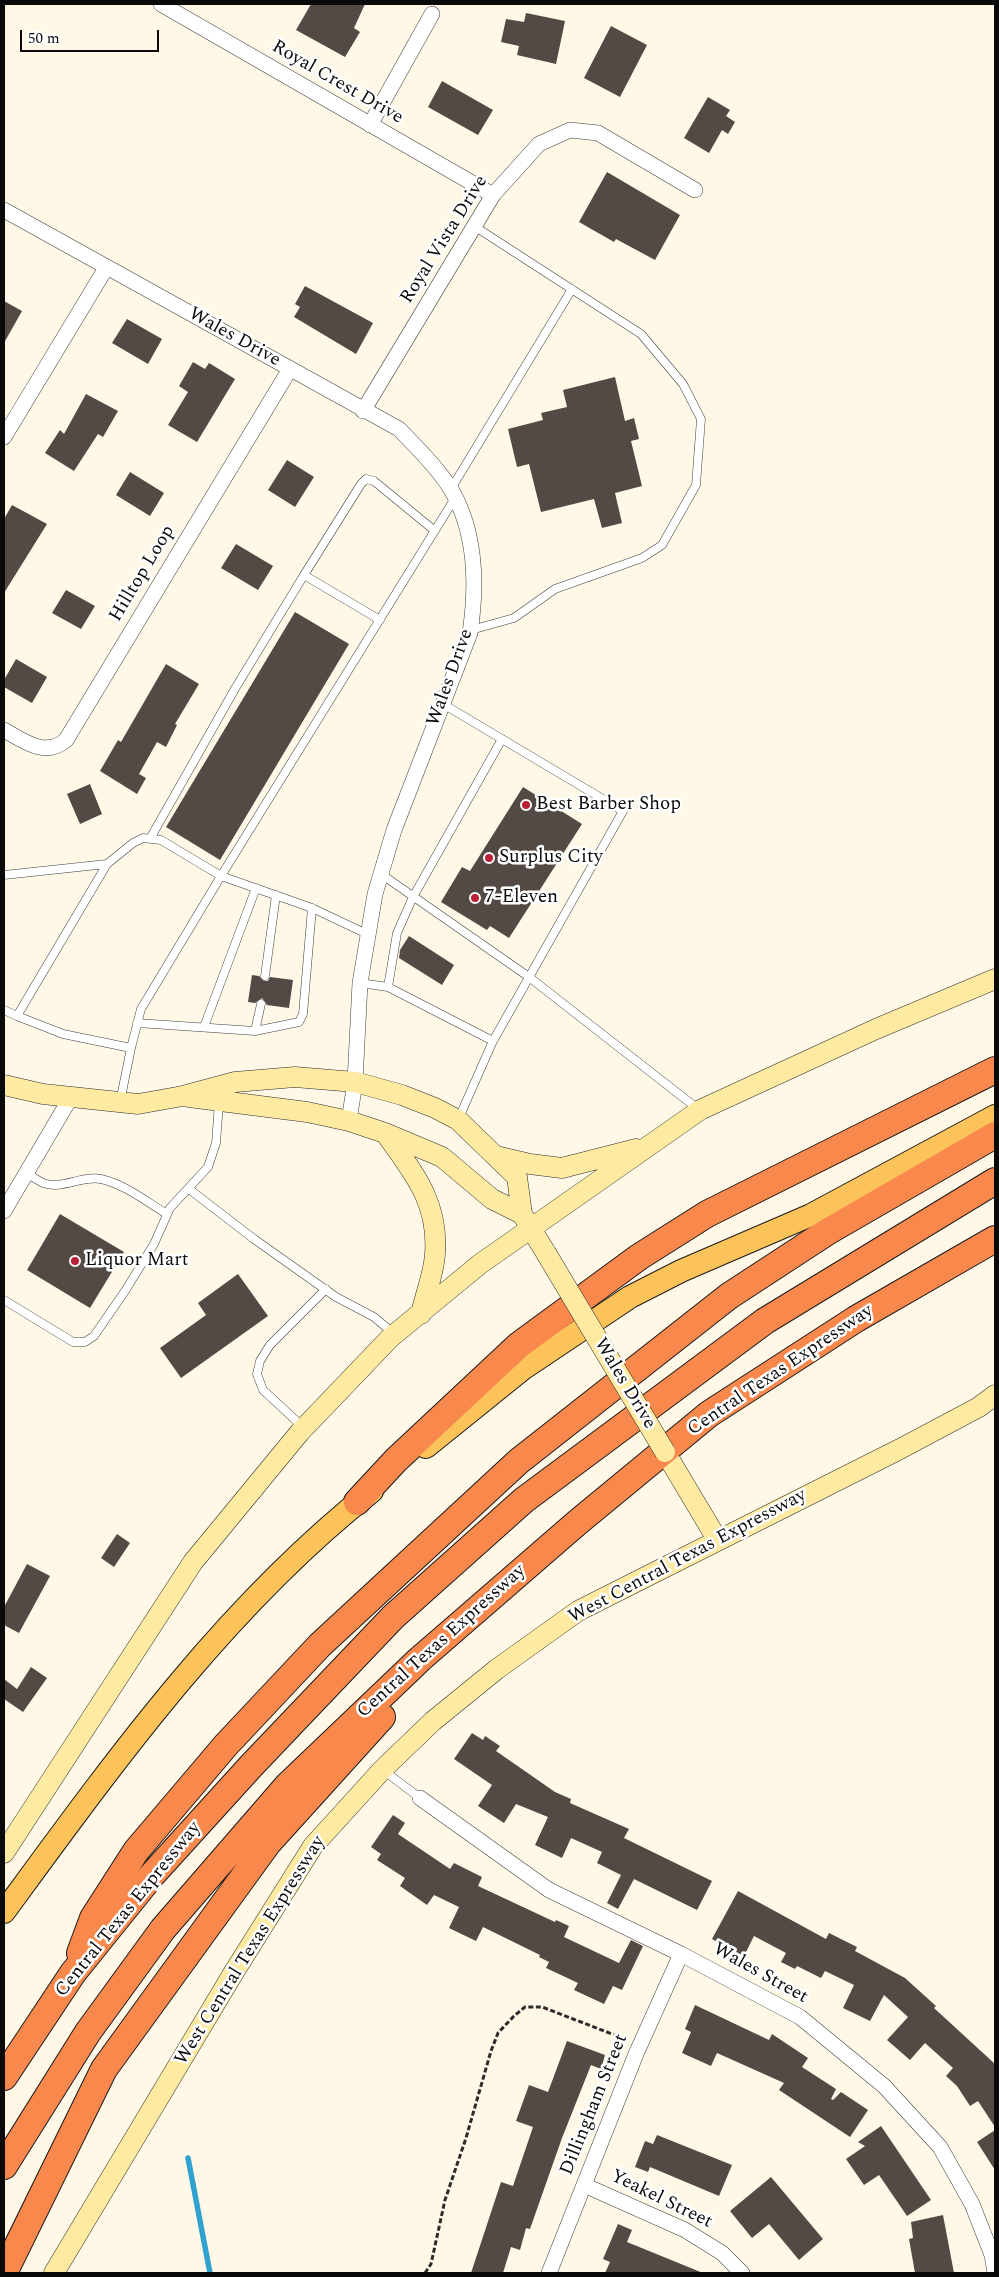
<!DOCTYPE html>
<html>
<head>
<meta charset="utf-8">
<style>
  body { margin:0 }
  #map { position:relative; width:999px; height:2277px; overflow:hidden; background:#fff8e7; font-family:Spectral,serif }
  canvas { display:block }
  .frame { position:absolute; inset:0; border:5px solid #0a0a0a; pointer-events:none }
  .scale { position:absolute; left:20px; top:30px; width:139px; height:22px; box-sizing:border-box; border:2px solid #0a0a0a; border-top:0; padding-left:6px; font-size:15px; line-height:18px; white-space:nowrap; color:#0a0a0a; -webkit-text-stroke:4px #fff; paint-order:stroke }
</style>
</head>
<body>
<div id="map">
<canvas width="999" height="2277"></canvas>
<div class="frame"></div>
<div class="scale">50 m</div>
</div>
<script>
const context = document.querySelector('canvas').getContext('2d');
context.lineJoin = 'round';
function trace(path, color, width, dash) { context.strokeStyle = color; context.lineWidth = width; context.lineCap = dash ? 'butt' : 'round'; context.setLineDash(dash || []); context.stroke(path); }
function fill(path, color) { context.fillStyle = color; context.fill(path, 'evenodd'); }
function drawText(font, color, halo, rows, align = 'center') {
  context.font = font + ' Spectral,serif'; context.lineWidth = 5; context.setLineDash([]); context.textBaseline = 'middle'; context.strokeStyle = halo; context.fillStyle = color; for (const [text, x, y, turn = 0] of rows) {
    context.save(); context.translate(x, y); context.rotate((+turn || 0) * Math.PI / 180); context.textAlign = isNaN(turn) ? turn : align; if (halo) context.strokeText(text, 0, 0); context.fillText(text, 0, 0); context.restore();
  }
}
const stream = new Path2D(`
  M188 2158 210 2273`);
const building = new Path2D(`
  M311 4H365L354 28 360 32 345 57 296 30Z
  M526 13 565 21 556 64 517 55 519 46 501 42 506 19 524 22Z
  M611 26 647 45 620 97 584 78Z
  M442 81 493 110 478 135 428 107Z
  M708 97 730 110 726 116 735 122 728 134 722 130 709 153 684 138Z
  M607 172 680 215 655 260 616 239 614 242 579 222Z
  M305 286 373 323 356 354 294 317 300 307 295 304Z
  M4 301 22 311 4 343Z
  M127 319 162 339 148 364 112 343Z
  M193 362 205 369 209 363 235 379 197 442 168 425 188 392 179 386Z
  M615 377 625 421 634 418 639 439 631 441 642 486 615 493 622 523 602 528 594 499 541 512 529 464 517 467 508 429 543 420 541 413 567 407 563 390Z
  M86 394 118 411 103 437 98 434 74 471 45 453 60 430 64 434Z
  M287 460 314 477 295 507 268 490Z
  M130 472 164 493 150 516 116 495Z
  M12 505 47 524 4 593V519Z
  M236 544 273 566 258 590 221 568Z
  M66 590 95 606 81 629 52 613Z
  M295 612 349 644 220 860 166 827Z
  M16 659 47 677 32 703 4 687V680Z
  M166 664 199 684 175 724 177 725 166 747 157 742 139 774 146 778 137 794 100 771 118 740 121 742Z
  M90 784 102 814 80 824 67 794Z
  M523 787 582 824 509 938 490 926 487 930 441 902 462 867 470 871Z
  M409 936 454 965 442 985 399 958 400 950Z
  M252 975 259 976 264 981H268L270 977 293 980 289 1008 267 1005 262 998 255 1003 248 1002Z
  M60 1214 124 1252 90 1308 27 1270Z
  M238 1274 268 1316 181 1378 160 1348 206 1315 198 1303Z
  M117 1534 130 1543 114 1567 101 1558Z
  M27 1564 50 1576 19 1633 4 1625V1607Z
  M31 1667 47 1678 23 1712 4 1699V1679L17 1689Z
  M472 1733 483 1740 485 1736 500 1746 496 1751 555 1792 571 1799 570 1803 629 1829 624 1838 712 1881 697 1910 634 1879 618 1909 607 1903 621 1875 597 1863 602 1852 571 1838 562 1858 535 1845 548 1817 516 1804 504 1823 478 1806 492 1785 454 1759Z
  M393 1815 405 1823 398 1834 450 1869 454 1863 482 1877 478 1886 555 1922 556 1920 569 1926 564 1937 619 1963 631 1940 643 1946 622 1990 613 1986 604 2004 574 1990 578 1983 546 1968 549 1962 539 1957 540 1955 483 1927 476 1941 449 1928 459 1907 434 1895 427 1905 400 1886 405 1878 377 1860 381 1854 371 1847Z
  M738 1891 826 1939 829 1933 857 1947 855 1951 905 1978 936 2006 934 2008 995 2064V2127L978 2101 970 2106 957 2086 946 2076 953 2068 925 2043 910 2060 887 2040 908 2017 884 1995 870 2021 843 2008 854 1985 825 1971 821 1978 797 1966 795 1969 781 1962 786 1953 754 1936 744 1956 712 1939Z
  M695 2005 769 2040 772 2034 808 2058 802 2067 836 2089 831 2099 833 2100 841 2092 868 2110 850 2137 779 2090 784 2083 717 2053 711 2066 682 2053 691 2032 685 2029Z
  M567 2041 605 2055 601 2069 591 2065 562 2138 530 2229 526 2228 520 2250 511 2247 503 2273H471L501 2182 513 2186 533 2127 516 2121 529 2085 548 2092Z
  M881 2126 931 2200 907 2216 879 2175 864 2185 846 2159 865 2146 858 2142Z
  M995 2130V2170L977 2142Z
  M657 2135 732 2165 719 2196 650 2167 648 2172 635 2167 645 2141 653 2144Z
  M771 2177 823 2239 799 2260 769 2224 752 2238 730 2211Z
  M943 2215 954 2273H915L909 2239 913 2238 911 2222Z
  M618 2224 632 2230 627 2242 703 2273H605L610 2262 603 2259Z`);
const path = new Path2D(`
  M425 2273 431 2264 445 2200 466 2138 491 2051 498 2033 514 2016 525 2007H542L625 2039`);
const lane = new Path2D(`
  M451 489 572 289
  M304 575 361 484 366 479 374 481 435 531
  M471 630 514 618 555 589 642 558 662 545 696 485 701 419 683 384 641 334 474 226
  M443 704 623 811 493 1041 458 1120
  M151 837 236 687 304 575 380 620
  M381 874 529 977 698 1109
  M4 875 107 864
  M265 976 276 895
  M360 983 388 987 397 933 413 897 502 739
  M388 987 493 1041
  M4 1010 17 1016
  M137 1023 255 1031 299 1022 303 1014 312 908
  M204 1027 256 888
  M255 1031 261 1004
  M131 1048 63 1034 17 1016 107 864 133 843 143 838 161 840 221 876 455 498
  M120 1102 131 1048 141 1009 221 876 312 908 367 934
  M26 1173C32 1176 37 1180 43 1183 62 1190 82 1175 101 1179 124 1184 147 1202 167 1214
  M189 1189 254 1239 336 1297 374 1317 393 1333
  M4 1300 73 1342H85L94 1336 125 1291 154 1244 170 1208 208 1167 216 1143 219 1103
  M303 1427 263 1390 257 1374 260 1361 270 1345 326 1289
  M383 1770 420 1798`);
const street = new Path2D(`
  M161 4 493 195
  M370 125 432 14
  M4 210 399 429C417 448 438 468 452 491 476 533 477 586 470 633L394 830 375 894 360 983 355 1082 349 1121
  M363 411 493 195 539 144 570 130 598 133 695 190
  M4 437 106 268
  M4 730C24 741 45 758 66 740L290 369
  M4 1211 71 1097
  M420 1798 549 1890 681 1954 800 2017 884 2086 940 2147 972 2204 992 2255 995 2273
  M584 2185 685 2230 722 2253 742 2273
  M549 2273 636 2054 681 1954`);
const secondary = new Path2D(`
  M4 1085 43 1094 138 1104 183 1096 235 1082 295 1077 355 1082 402 1095 435 1108 458 1120 517 1177 522 1214 546 1253
  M189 1097 307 1112 349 1121 385 1133 442 1157 492 1199 522 1214
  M385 1133C413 1172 439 1202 435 1254 434 1273 425 1295 421 1314
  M496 1156 530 1164 562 1168 636 1149
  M665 1452 717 1539
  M4 1853 193 1562 300 1432 390 1338 480 1264 700 1110 876 1029 995 979
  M54 2273 234 1972 313 1846 383 1769 433 1721 497 1669 578 1611 900 1449 979 1407 995 1395`);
const primary = new Path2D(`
  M426 1447 524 1368 630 1297 681 1271 811 1215 995 1116
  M4 1912C114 1762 225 1607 372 1491`);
const highway = new Path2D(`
  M357 1502 396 1460 519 1345 639 1257 707 1214 995 1070
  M80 1953 93 1918 136 1851 226 1745 320 1645 519 1461 729 1296 827 1232 995 1135
  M4 2077 73 1973 152 1875 251 1766 393 1617 524 1500 765 1321 995 1181
  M4 2166 88 2032 163 1929 287 1786 420 1659 578 1522 709 1414 856 1319 995 1239
  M4 2273 104 2069 268 1843 382 1717`);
const secondaryBridge = new Path2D(`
  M546 1253 665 1452`);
const markers = [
  [526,805,5,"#bc2039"],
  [489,858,5,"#bc2039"],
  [475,898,5,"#bc2039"],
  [75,1261,5,"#bc2039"]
];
const streetNames = [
  ["Royal Crest Drive",337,83,30],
  ["Royal Vista Drive",445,240,-58],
  ["Wales Drive",234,338,29],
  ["Hilltop Loop",143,574,-59],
  ["Wales Drive",451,678,-70],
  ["Central Texas Expressway",781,1371,-34],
  ["Wales Drive",624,1384,59],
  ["West Central Texas Expressway",688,1557,-28],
  ["Central Texas Expressway",442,1642,-42],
  ["Central Texas Expressway",129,1910,-51],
  ["West Central Texas Expressway",251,1951,-58],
  ["Wales Street",760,1974,29],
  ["Dillingham Street",595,2105,-68],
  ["Yeakel Street",661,2200,26]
];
const poiNames = [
  ["Best Barber Shop",536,805],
  ["Surplus City",499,858],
  ["7-Eleven",485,898],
  ["Liquor Mart",85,1261]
];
trace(stream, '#30a2d0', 5.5);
fill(building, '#534a46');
trace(lane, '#3d3d3d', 9);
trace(street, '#3d3d3d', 16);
trace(secondary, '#2c2c2c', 21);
trace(primary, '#1b1b1b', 24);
trace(highway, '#1b1b1b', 28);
trace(path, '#2c2c2c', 3, [5, 2.5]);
trace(lane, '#fff', 8);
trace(street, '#fff', 15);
trace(secondary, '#ffeaa2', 20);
trace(primary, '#fcc35a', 22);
trace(highway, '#f8884c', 26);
trace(secondaryBridge, '#2c2c2c', 21, []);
trace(secondaryBridge, '#ffeaa2', 20);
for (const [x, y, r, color] of markers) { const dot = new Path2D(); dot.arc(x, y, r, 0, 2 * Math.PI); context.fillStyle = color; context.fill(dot); trace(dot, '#fff', 2); }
drawText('19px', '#0a0a0a', '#fff', streetNames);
drawText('19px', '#0a0a0a', '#fff', poiNames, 'left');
</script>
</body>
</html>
